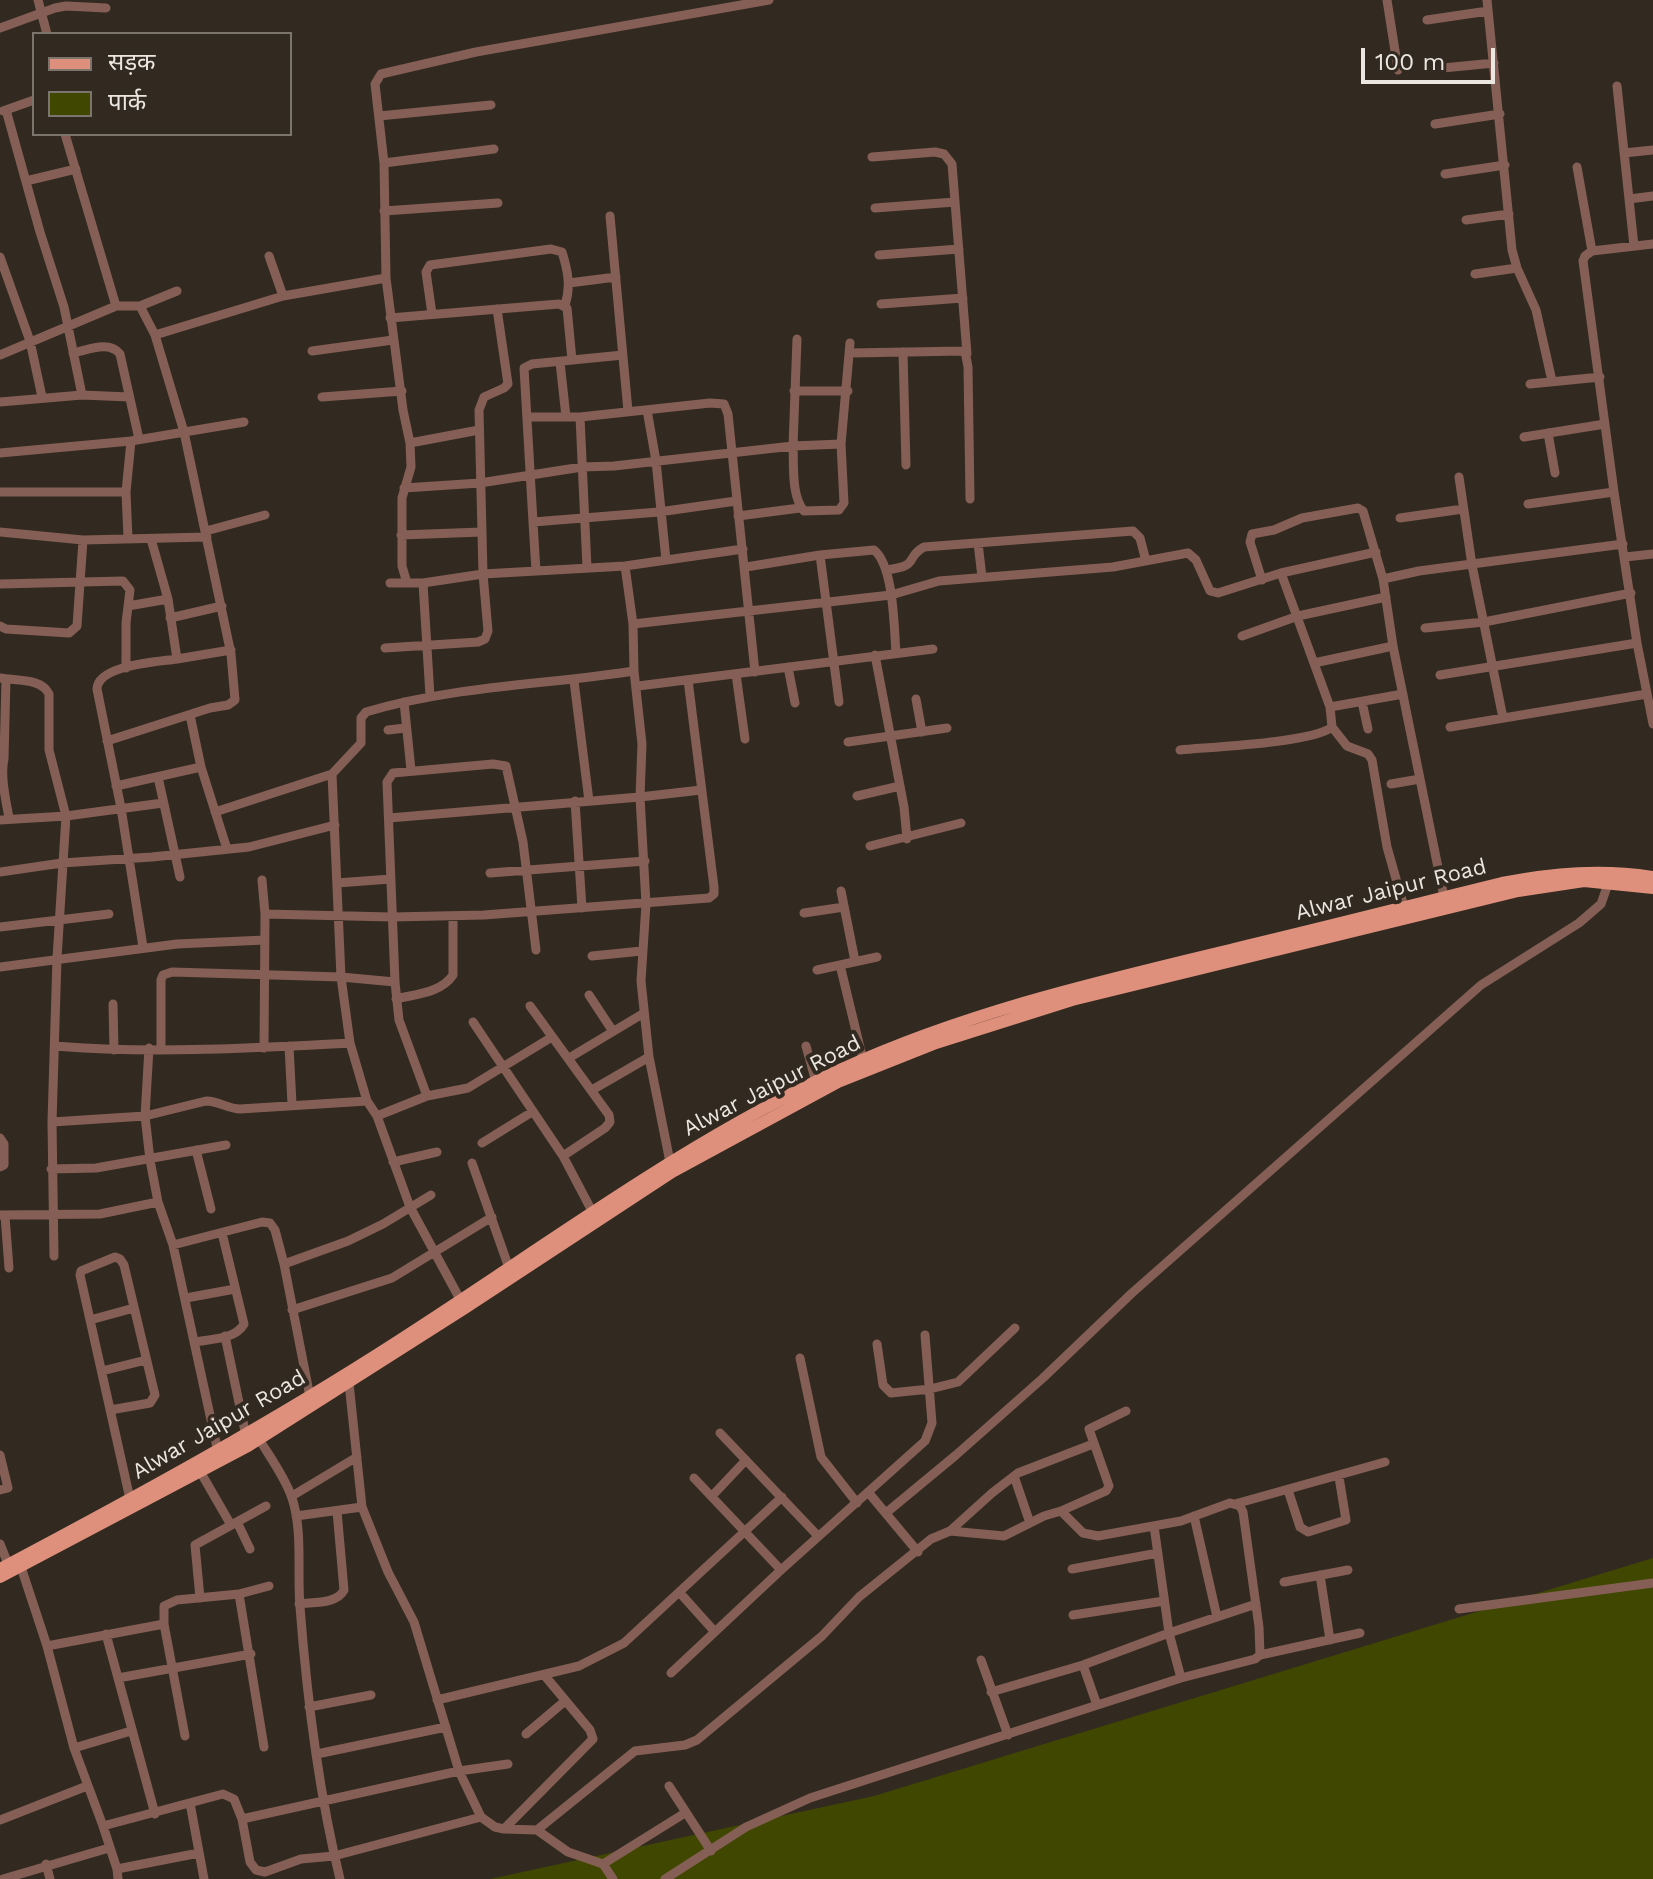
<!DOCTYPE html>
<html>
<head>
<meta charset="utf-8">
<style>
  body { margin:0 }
  #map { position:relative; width:1653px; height:1879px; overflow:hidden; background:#322a20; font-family:"Work Sans","Noto Sans Devanagari",sans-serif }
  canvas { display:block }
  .legend { position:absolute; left:32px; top:32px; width:260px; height:104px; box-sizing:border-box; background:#322a20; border:2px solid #7c756d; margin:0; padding:10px 14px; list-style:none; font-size:24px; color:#ebe6e0 }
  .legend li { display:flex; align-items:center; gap:16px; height:40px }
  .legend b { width:40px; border:2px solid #7c756d }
  .scale { position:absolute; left:1361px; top:48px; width:134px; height:36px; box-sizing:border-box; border:4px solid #ebe6e0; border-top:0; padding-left:10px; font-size:24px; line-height:28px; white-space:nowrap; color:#ebe6e0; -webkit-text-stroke:6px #322a20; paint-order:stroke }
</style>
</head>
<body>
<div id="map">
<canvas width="1653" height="1879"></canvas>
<ul class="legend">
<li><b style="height:10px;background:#de907c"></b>सड़क</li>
<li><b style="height:22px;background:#404701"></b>पार्क</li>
</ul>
<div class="scale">100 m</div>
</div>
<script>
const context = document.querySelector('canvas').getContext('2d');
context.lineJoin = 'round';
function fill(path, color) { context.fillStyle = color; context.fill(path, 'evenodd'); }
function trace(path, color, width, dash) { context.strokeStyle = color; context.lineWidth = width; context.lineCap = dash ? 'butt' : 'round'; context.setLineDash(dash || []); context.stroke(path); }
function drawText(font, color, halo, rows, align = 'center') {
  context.font = font + ' "Work Sans",sans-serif'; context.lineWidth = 8; context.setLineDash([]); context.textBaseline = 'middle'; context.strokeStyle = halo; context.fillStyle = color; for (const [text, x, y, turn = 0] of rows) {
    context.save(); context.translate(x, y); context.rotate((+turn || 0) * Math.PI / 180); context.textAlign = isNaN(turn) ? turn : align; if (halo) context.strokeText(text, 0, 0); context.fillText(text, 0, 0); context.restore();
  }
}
const green = new Path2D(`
  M1653 1558V1879H490L874 1796Z`);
const minor = new Path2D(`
  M38 0 47 34
  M1387 0 1398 70
  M1487 0 1512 250 1517 268 1536 310 1552 381
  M1427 20 1488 11
  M0 28 55 8 66 6 106 8
  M1443 68 1494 63
  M1617 86 1634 246
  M6 110 40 232 64 307 82 395
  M3 111 34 100
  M379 116 491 105
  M1435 124 1500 114
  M65 134 116 306
  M1624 153 1653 150
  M872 157 935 152 944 154 952 164 967 354
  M384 163 494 149
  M1577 167 1592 251
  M1445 174 1505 165
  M26 181 76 169
  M1629 199 1653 196
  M875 208 955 202
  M384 211 498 203
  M610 216 628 411
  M1466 220 1509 214
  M1653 244 1592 251 1585 256 1583 261 1614 492 1637 643 1653 724
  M879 255 959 249
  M269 256 283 296
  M0 257 30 341 42 397
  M1475 274 1517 268
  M569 283 616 277
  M881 304 963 298
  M140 306 177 291
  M432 314 426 272 430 265 551 249 562 252C568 271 571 287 565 305
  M390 318 559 304 567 308 572 360
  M155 335 283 296 386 278
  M797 339 793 446 841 444 850 343
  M312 351 393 340
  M903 352 906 465
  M73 353C88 350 109 340 120 354L139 439
  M850 353 965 351 968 367 970 499
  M0 355 116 306H140L155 335 184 432 231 654 235 700 228 705 210 708 107 741
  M623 355 532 364 524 368 533 522 659 512 736 501
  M560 362 566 417
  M1530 384 1600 377
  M794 391H848
  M322 397 402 391
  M0 402 82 395 129 397
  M647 410 656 461 666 560
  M527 417H580L710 403 724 404 728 414 755 672
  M580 417 587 568
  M1548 433 1555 473
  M1524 437 1605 424
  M410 443 479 430
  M0 453 131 441 244 422
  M1459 477 1472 565 1503 718
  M404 488 480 483 582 467 614 466 793 446C794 465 791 496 804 511L839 510 844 503 841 444
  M0 492H126
  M1528 504 1614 492
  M738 516 800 508
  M1400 518 1463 509
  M533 522 536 571
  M206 531 265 515
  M0 532 83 540 207 537
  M401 535 482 532
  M128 538 126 492 131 441
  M978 543 982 577
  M820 555 839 702
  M1625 557 1653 554
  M625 566 633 624 634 671 642 744 640 797 646 904 641 981 649 1057 670 1162
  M746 567 820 555 874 550C894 566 894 628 896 653
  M886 570C921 566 904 558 924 547L1133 531 1140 538 1146 561
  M1383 579 1419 571 1623 544
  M1262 580 1250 542 1252 534 1274 530 1302 518 1358 508 1363 511 1383 579 1393 646 1444 897
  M390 583H423L483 574 625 566 743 549
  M407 583 402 566V498L411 467 410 443 403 410 386 278 384 163 375 84 381 74 476 52 769 0
  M423 583 430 696
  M0 584 123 581 130 590 126 623V668
  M128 606 168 599
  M170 618 222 606
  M633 624 891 595 939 581 1113 567 1188 553 1196 560 1210 591 1218 593 1281 573 1376 552
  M0 626 6 629 69 633 77 626 83 540
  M1425 628 1484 622 1631 593
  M1242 636 1298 616 1386 597
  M385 648 478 642 485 639 488 631 483 574 479 410 484 397 504 388 508 384 497 309
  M875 655 904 807 907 839
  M177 659 231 650
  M1314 663 1393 646
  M788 667 795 703
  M736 674 745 739
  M1440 675 1637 643
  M0 678C17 681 41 678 49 694V750L66 816 57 958 52 1122 54 1256
  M6 679 4 759C0 775 6 801 9 818
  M574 681 589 801
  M638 686 933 649
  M916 699 922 732
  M404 702 411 770
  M1362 702 1368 729
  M1330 707 1403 694
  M190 715 201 767 227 849
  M1332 727 1347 746 1368 754 1372 760 1387 847 1404 907
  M1450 727 1647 694
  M388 730 405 728
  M848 742 947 728
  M1180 750C1210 747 1312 743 1332 727L1330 707 1281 573
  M332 774 341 977 350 1043 367 1101 377 1116 410 1207 461 1301
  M158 777 180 877
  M1391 784 1420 779
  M116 786 201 767
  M857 796 900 786
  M575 801 582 908
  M215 812 332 774 361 743V718L366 712C452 686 545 685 634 671
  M389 818 640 797 701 790
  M0 820 66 816 163 803
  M870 846 961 823
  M0 872 62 863 152 857 249 847 335 825
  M490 873 645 861
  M262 880 265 914 264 1048
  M337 883 391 879
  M841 891 855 961
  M804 913 844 907
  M265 914 392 917 484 915 709 898 714 894V887L688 680
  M0 927 109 914
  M143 947 121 808 97 689C98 665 157 662 177 659L168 599 151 539
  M592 956 642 951
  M840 965 863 1060
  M0 967 177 944 265 940
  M817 970 877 957
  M589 995 612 1030
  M396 999C416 994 441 993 453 975V916
  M113 1004 114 1050
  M530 1006 609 1115 610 1122 605 1128 563 1156
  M473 1022 563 1156 593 1213
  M55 1046C153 1054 252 1048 350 1043
  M289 1046 292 1104
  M806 1046 816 1082
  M149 1048 145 1116 150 1160 158 1202 173 1245 218 1452
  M161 1048V980L163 975 172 972 341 977 395 982
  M569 1058 644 1013
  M592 1090 649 1057
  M427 1096 399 1020 395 982 387 782 393 773 493 764 506 766 523 842 536 950
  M377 1116 427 1096 468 1088 552 1037
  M52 1122 145 1116 206 1101C219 1101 228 1109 240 1109L367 1101
  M0 1138 4 1144V1165L0 1167
  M482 1143 532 1112
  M196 1150 211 1209
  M393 1162 437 1152
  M472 1163 509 1268
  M51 1169 96 1168 226 1145
  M0 1215 100 1214 158 1202
  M5 1216 9 1268
  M173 1245 262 1222 270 1223 275 1230 284 1264 310 1397
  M284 1264 348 1241 383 1224 431 1195
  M186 1298 235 1289
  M292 1310 392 1278 492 1217
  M90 1320 134 1308
  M225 1336 246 1436
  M194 1342C210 1339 235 1340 244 1324L222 1233
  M877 1344 883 1385 891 1393 930 1389 958 1382 1015 1328
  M800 1358 821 1457 857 1503
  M102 1371 146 1360
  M349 1383 362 1507 388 1572 414 1622 459 1771 481 1817
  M110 1410 150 1403 155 1395 124 1265 120 1259 115 1257 81 1271 80 1275 130 1499
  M720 1433 818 1536
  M259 1439C270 1457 285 1477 292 1498 303 1531 297 1572 300 1607 307 1698 318 1790 340 1879
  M0 1455 8 1488 0 1490
  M201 1473 231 1525
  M1014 1476 1030 1523
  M694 1478 781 1570
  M1288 1490 1300 1527 1308 1532 1346 1520 1339 1477
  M868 1492 918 1552
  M292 1496 357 1457
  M712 1496 746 1460
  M1235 1504 1385 1462
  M1061 1511 1106 1491 1109 1486 1089 1429 1126 1411
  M886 1513 956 1455 1043 1378 1132 1293 1481 985 1579 923 1601 904 1609 881
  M296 1516 362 1507
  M1194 1516 1217 1617
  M237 1522 250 1549
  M1154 1526 1169 1633 1256 1604
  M950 1531 992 1493 1018 1473 1093 1444
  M0 1544 8 1564
  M21 1567 47 1646 74 1748 103 1826 117 1869 118 1879
  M1072 1569 1158 1553
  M1320 1575 1330 1640
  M1284 1582 1348 1570
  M680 1593 715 1632
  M239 1594 264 1747
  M200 1598 195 1545 266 1506
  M299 1604C314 1602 337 1604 344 1590L337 1511
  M1459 1609 1653 1583
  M1073 1615 1164 1601
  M106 1634 118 1678
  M47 1646 164 1624
  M1260 1655 1360 1633
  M981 1660 1008 1735
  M1083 1665 1097 1705
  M671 1673 781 1570 925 1441 932 1423 925 1335
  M991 1692 1083 1665 1169 1633 1181 1678
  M437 1700 579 1666 624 1643 782 1497
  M309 1707 371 1695
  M526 1734 565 1701
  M185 1736 164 1624V1606L177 1600 239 1594 269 1586
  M74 1748 131 1731
  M317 1754 446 1727
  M508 1764 459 1771 242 1819 250 1862 256 1870 265 1872 301 1859 334 1856 481 1817 495 1827 504 1829 537 1830 568 1852 603 1864 613 1879
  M669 1786 711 1851
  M190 1803 204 1879
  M155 1814 118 1678 251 1654
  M0 1820 87 1786
  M103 1826 223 1794 234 1799 242 1819
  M504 1829 593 1739 590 1730 545 1676
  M537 1830 635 1751 685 1745 697 1740 822 1636 859 1597 931 1539 950 1531 1004 1536 1044 1516 1061 1511 1083 1533 1098 1536 1181 1521 1230 1503 1240 1506 1243 1512 1259 1627 1260 1655 1255 1659 1181 1678 810 1798 746 1827 665 1879
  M46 1864 50 1879
  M603 1864 685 1813
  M117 1869 199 1853
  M3 1879 109 1848`);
const major = new Path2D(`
  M0 1569C136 1497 270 1424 400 1340 545 1247 684 1142 842 1069 966 1012 1101 981 1234 949 1323 928 1412 905 1502 883 1554 873 1601 869 1653 877
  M0 1577 248 1446 465 1308 672 1172 838 1082 936 1043 1072 1000 1518 891 1584 881 1653 888`);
const streetNames = [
  ["Alwar Jaipur Road",1391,890,-14],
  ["Alwar Jaipur Road",772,1086,-27],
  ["Alwar Jaipur Road",219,1425,-30]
];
fill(green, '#404701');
trace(minor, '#855f55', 9);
trace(major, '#de907c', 12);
drawText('22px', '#ebe6e0', '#322a20', streetNames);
</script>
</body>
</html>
